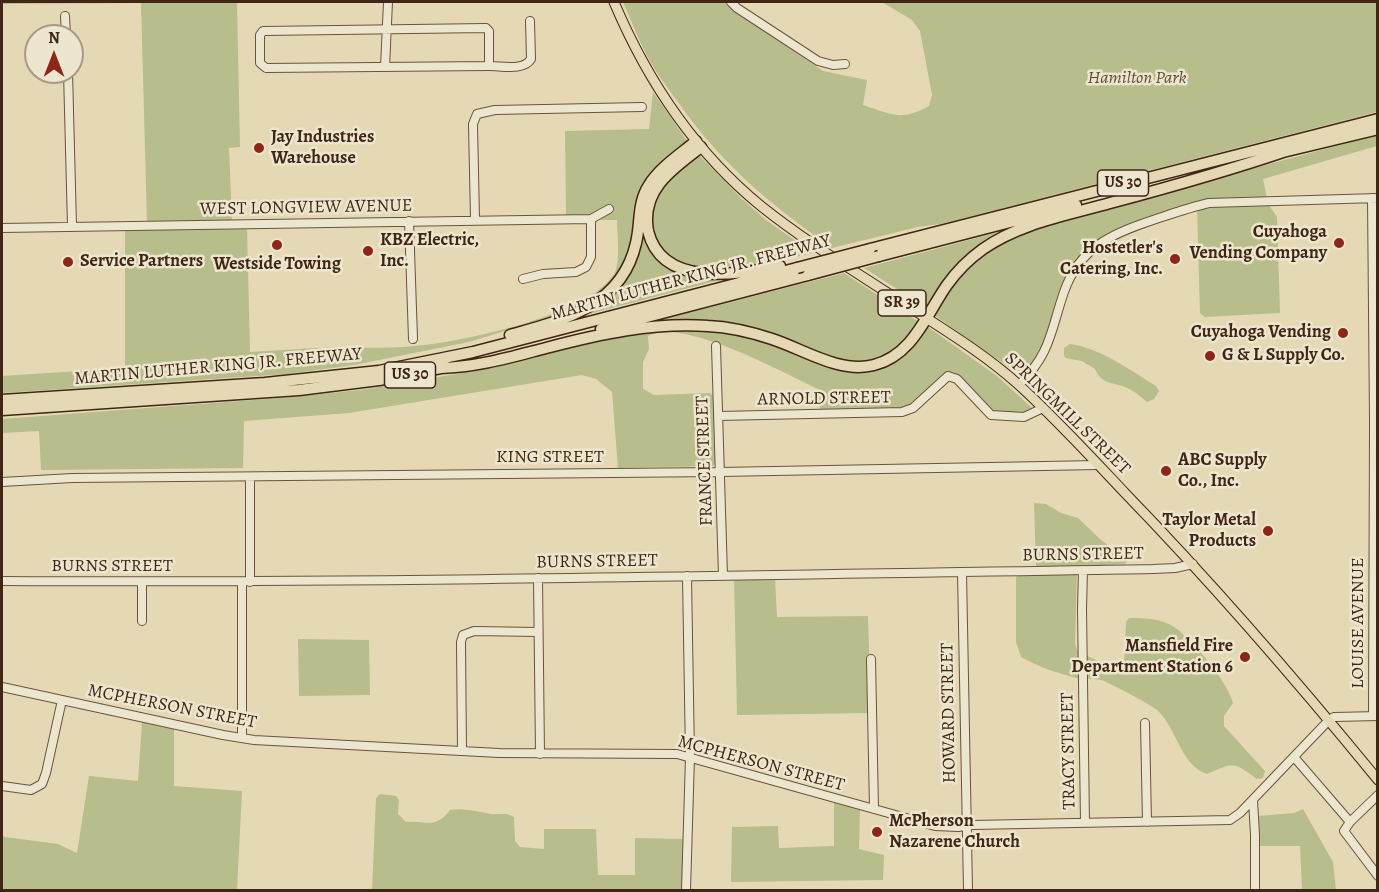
<!DOCTYPE html>
<html>
<head>
<meta charset="utf-8">
<style>
  body { margin:0 }
  #map { position:relative; width:1379px; height:892px; overflow:hidden; background:#e4d9b4; font-family:Alegreya,serif }
  canvas { display:block }
  .frame { position:absolute; inset:0; border:3px solid #422615; pointer-events:none }
  .north { position:absolute; left:24px; top:24px; width:60px; height:60px; box-sizing:border-box; background:#ede6ce; border:2px solid #a99984; border-radius:50%; rotate:0deg; font-size:16px; font-weight:700; line-height:24px; text-align:center; color:#422615 }
  .north::after { content:''; display:block; margin:auto; width:21px; height:27px; background:#8f2418; clip-path:polygon(50% 0,100% 100%,50% 72%,0 100%) }
</style>
</head>
<body>
<div id="map">
<canvas width="1379" height="892"></canvas>
<div class="frame"></div>
<div class="north">N</div>
</div>
<script>
const context = document.querySelector('canvas').getContext('2d');
context.lineJoin = 'round';
function fill(path, color) { context.fillStyle = color; context.fill(path, 'evenodd'); }
function trace(path, color, width, dash) { context.strokeStyle = color; context.lineWidth = width; context.lineCap = dash ? 'butt' : 'round'; context.setLineDash(dash || []); context.stroke(path); }
function drawText(font, color, halo, rows, align = 'center') {
  context.font = font + ' Alegreya,serif'; context.lineWidth = 5; context.setLineDash([]); context.textBaseline = 'middle'; context.strokeStyle = halo; context.fillStyle = color; for (const [text, x, y, turn = 0] of rows) {
    context.save(); context.translate(x, y); context.rotate((+turn || 0) * Math.PI / 180); context.textAlign = isNaN(turn) ? turn : align; if (halo) context.strokeText(text, 0, 0); context.fillText(text, 0, 0); context.restore();
  }
}
const green = new Path2D(`
  M2 2H237L240 147 229 148 232 221 147 222 141 3 2 4Z
  M623 2H727L737 12 823 71 867 80 863 105C891 114 901 122 929 106L932 95 920 31 912 20 882 2H1377V112L941 224 918 227 832 248C767 202 721 164 675 98 664 83 653 68 645 52 637 36 630 18 623 2Z
  M653 92 687 141 655 171 626 262 611 284 579 308 469 342 354 365 288 374 2 393V376L125 368V228L247 226 250 352C272 351 293 349 314 348 348 347 382 349 415 346 462 342 589 315 614 274 621 262 617 234 617 220H597L613 211V207L610 205 596 214 566 215 565 131 649 129Z
  M1377 135V146L1263 179 1267 198C1246 198 1224 197 1203 201 1185 204 1168 211 1151 217 1104 232 1075 246 1059 296 1051 321 1048 358 1023 372L1013 370 934 315 949 289 969 266 994 247 1020 234 1169 191Z
  M698 154 742 199 766 220 813 253C789 259 766 264 741 267 731 268 720 271 709 270 700 269 685 268 678 264 657 252 645 223 654 200 662 180 682 167 698 154Z
  M1269 205 1277 217 1280 313 1205 317 1200 313 1197 210 1216 207Z
  M642 224 663 262 731 277 585 315 611 296Z
  M1003 231V234L927 308 864 268Z
  M844 273 919 322 911 334 888 356 867 363 844 362 770 334 649 323Z
  M928 327 997 376 1032 408 1030 412 996 414 950 374 912 405 901 410 820 412 818 389C781 372 685 318 648 336L649 349 643 362V389L654 395 710 393 714 397 715 464 713 466 618 468 612 392 596 379 582 375 349 413 244 421 243 468 41 470 39 431 2 433V419L292 397 360 390 468 372 590 342 649 332 699 329 753 337 851 371 911 348Z
  M1070 344C1100 348 1130 370 1156 386L1159 391 1154 399 1147 402C1142 398 1137 393 1131 390 1117 381 1102 387 1095 369L1082 361 1066 358 1064 356V348Z
  M1034 503 1046 504 1061 513 1078 518 1101 540 1128 559 1125 564 1036 568Z
  M1077 573 1075 644 1078 652 1119 670 1124 667 1126 622 1129 618C1144 618 1161 618 1174 627 1192 639 1228 682 1233 703L1224 716V726L1265 771 1263 778 1257 779C1232 761 1235 762 1207 774 1180 765 1177 728 1157 710 1150 704 1113 685 1104 681 1096 678 1085 679 1077 678 1056 673 1039 667 1021 657L1016 642V577L1019 574Z
  M734 576 775 577 777 617 868 616 871 713 737 715Z
  M298 639 369 640 370 695 299 696Z
  M142 722 174 728V786L242 791 237 890H2V835L5 837 58 844 77 853 89 776 138 781Z
  M380 794 396 796 399 800 398 814 406 822C426 820 435 830 450 810 464 808 476 811 490 814 499 815 506 812 514 817L515 841 520 847 544 849V829H596L598 875H635V838L685 839 683 890H372L376 798Z
  M834 801 860 809 859 849 884 855 883 880 731 882 732 827 778 826 779 848 834 846Z
  M1303 809 1333 862 1336 890H1302L1300 846H1259L1258 816 1294 813Z`);
const minor = new Path2D(`
  M731 2 737 8 818 61 833 65 845 64
  M65 16 66 36
  M489 66V31L486 28 263 31 260 35V63L266 68 489 66C502 66 524 71 531 59L530 21
  M385 67 388 2
  M68 72 72 226
  M1372 198 1374 422 1373 716
  M475 220 473 124 477 114 495 110 642 107
  M409 221 413 339
  M2 228 591 219 609 209
  M523 279 543 274 576 272 586 267 591 257V219
  M716 346 723 576
  M1019 385C1051 353 1050 333 1064 292 1080 246 1114 233 1156 219 1174 213 1191 207 1209 203L1378 198
  M718 416 902 412 913 408 948 376 957 379 991 415 1024 417 1043 408
  M250 477V582
  M2 482 72 478 720 472 1098 465
  M1083 570 1082 609 1085 823
  M962 572 968 890
  M538 578 540 754
  M2 581C385 583 769 575 1153 569L1175 568 1193 564
  M142 621V582
  M871 659 874 809
  M2 687 223 735 254 740 499 753 677 754 935 826 958 827 972 825 1230 820 1240 813 1329 720 1334 717 1378 716
  M1145 723 1147 822
  M242 738V582
  M462 751 461 642 463 635 474 631 538 632
  M1294 757 1350 822 1344 831 1378 876
  M2 786 31 790 42 784 46 773 62 700
  M1253 800 1255 835V890
  M1350 822 1378 795
  M686 890 690 757 687 576`);
const major = new Path2D(`
  M614 2C647 80 695 152 761 206 806 242 856 272 903 303 943 329 985 354 1020 386 1057 420 1091 457 1125 493 1214 585 1297 681 1378 780`);
const highway = new Path2D(`
  M701 147C687 158 671 169 660 183 649 197 645 214 648 231 662 289 738 274 780 266
  M1283 152 1378 129
  M870 249 1378 119
  M879 256 1076 205
  M601 329 808 275
  M510 335C564 320 622 306 636 243 641 223 637 203 649 185 660 167 681 154 696 141
  M441 368C478 367 511 357 546 348 599 334 653 322 708 326 729 327 751 332 772 339 803 349 840 374 874 365 913 355 926 315 947 285 957 271 969 259 983 249 1020 223 1068 215 1110 203 1170 187 1230 170 1289 150
  M2 400 265 383 379 371 473 352 797 268
  M2 410 299 390 379 380 446 367`);
const highwayBridge = new Path2D(`
  M797 268 870 249
  M808 275 879 256`);
const markers = [
  [259,148,6,"#8f2418"],
  [1339,243,6,"#8f2418"],
  [277,245,6,"#8f2418"],
  [368,251,6,"#8f2418"],
  [1175,259,6,"#8f2418"],
  [68,262,6,"#8f2418"],
  [1343,333,6,"#8f2418"],
  [1210,356,6,"#8f2418"],
  [1166,471,6,"#8f2418"],
  [1268,531,6,"#8f2418"],
  [1245,657,6,"#8f2418"],
  [877,832,6,"#8f2418"]
];
const shields = [
  [1123,183,51],
  [902,303,48],
  [410,375,51]
];
const shieldNames = [
  ["US 30",1123,183],
  ["SR 39",902,303],
  ["US 30",410,375]
];
const parkNames = [
  ["Hamilton Park",1137,79]
];
const poiNames = [
  ["Jay Industries",271,138],
  ["Warehouse",271,159],
  ["Cuyahoga",1327,233,"right"],
  ["Vending Company",1327,254,"right"],
  ["KBZ Electric,",380,241],
  ["Inc.",380,262],
  ["Hostetler's",1163,249,"right"],
  ["Catering, Inc.",1163,270,"right"],
  ["Service Partners",80,262],
  ["Westside Towing",277,265,"center"],
  ["Cuyahoga Vending",1331,333,"right"],
  ["G & L Supply Co.",1222,356],
  ["ABC Supply",1178,461],
  ["Co., Inc.",1178,482],
  ["Taylor Metal",1256,521,"right"],
  ["Products",1256,542,"right"],
  ["Mansfield Fire",1233,647,"right"],
  ["Department Station 6",1233,668,"right"],
  ["McPherson",889,822],
  ["Nazarene Church",889,843]
];
const streetNames = [
  ["WEST LONGVIEW AVENUE",306,208,-1],
  ["MARTIN LUTHER KING JR. FREEWAY",691,278,-15],
  ["MARTIN LUTHER KING JR. FREEWAY",218,367,-5],
  ["ARNOLD STREET",824,399,-1],
  ["SPRINGMILL STREET",1067,414,44],
  ["KING STREET",550,458],
  ["FRANCE STREET",705,461,-92],
  ["BURNS STREET",1083,555,-1],
  ["BURNS STREET",597,562,-1],
  ["BURNS STREET",112,567],
  ["LOUISE AVENUE",1359,623,-90],
  ["MCPHERSON STREET",172,707,11],
  ["HOWARD STREET",949,713,-91],
  ["TRACY STREET",1069,751,-91],
  ["MCPHERSON STREET",761,764,15]
];
fill(green, '#b7be8b');
trace(minor, '#6a533d', 10);
trace(major, '#422615', 11);
trace(highway, '#422615', 13);
trace(minor, '#ede6ce', 8);
trace(major, '#e4d9b4', 9);
trace(highway, '#e4d9b4', 10);
trace(highwayBridge, '#422615', 13, []);
trace(highwayBridge, '#e4d9b4', 10);
for (const [x, y, r, color] of markers) { const dot = new Path2D(); dot.arc(x, y, r, 0, 2 * Math.PI); context.fillStyle = color; context.fill(dot); trace(dot, '#ede6ce', 2); }
for (const [x, y, w] of shields) { const box = new Path2D(); box.roundRect(x - w / 2, y - 13, w, 26, 4.5); context.fillStyle = '#ede6ce'; context.fill(box); trace(box, '#422615', 1.5); }
drawText('bold 16px', '#422615', null, shieldNames);
drawText('italic 18px', '#5f4c32', '#ede6ce', parkNames);
drawText('bold 18px', '#422615', '#ede6ce', poiNames, 'left');
drawText('18px', '#422615', '#ede6ce', streetNames);
</script>
</body>
</html>
